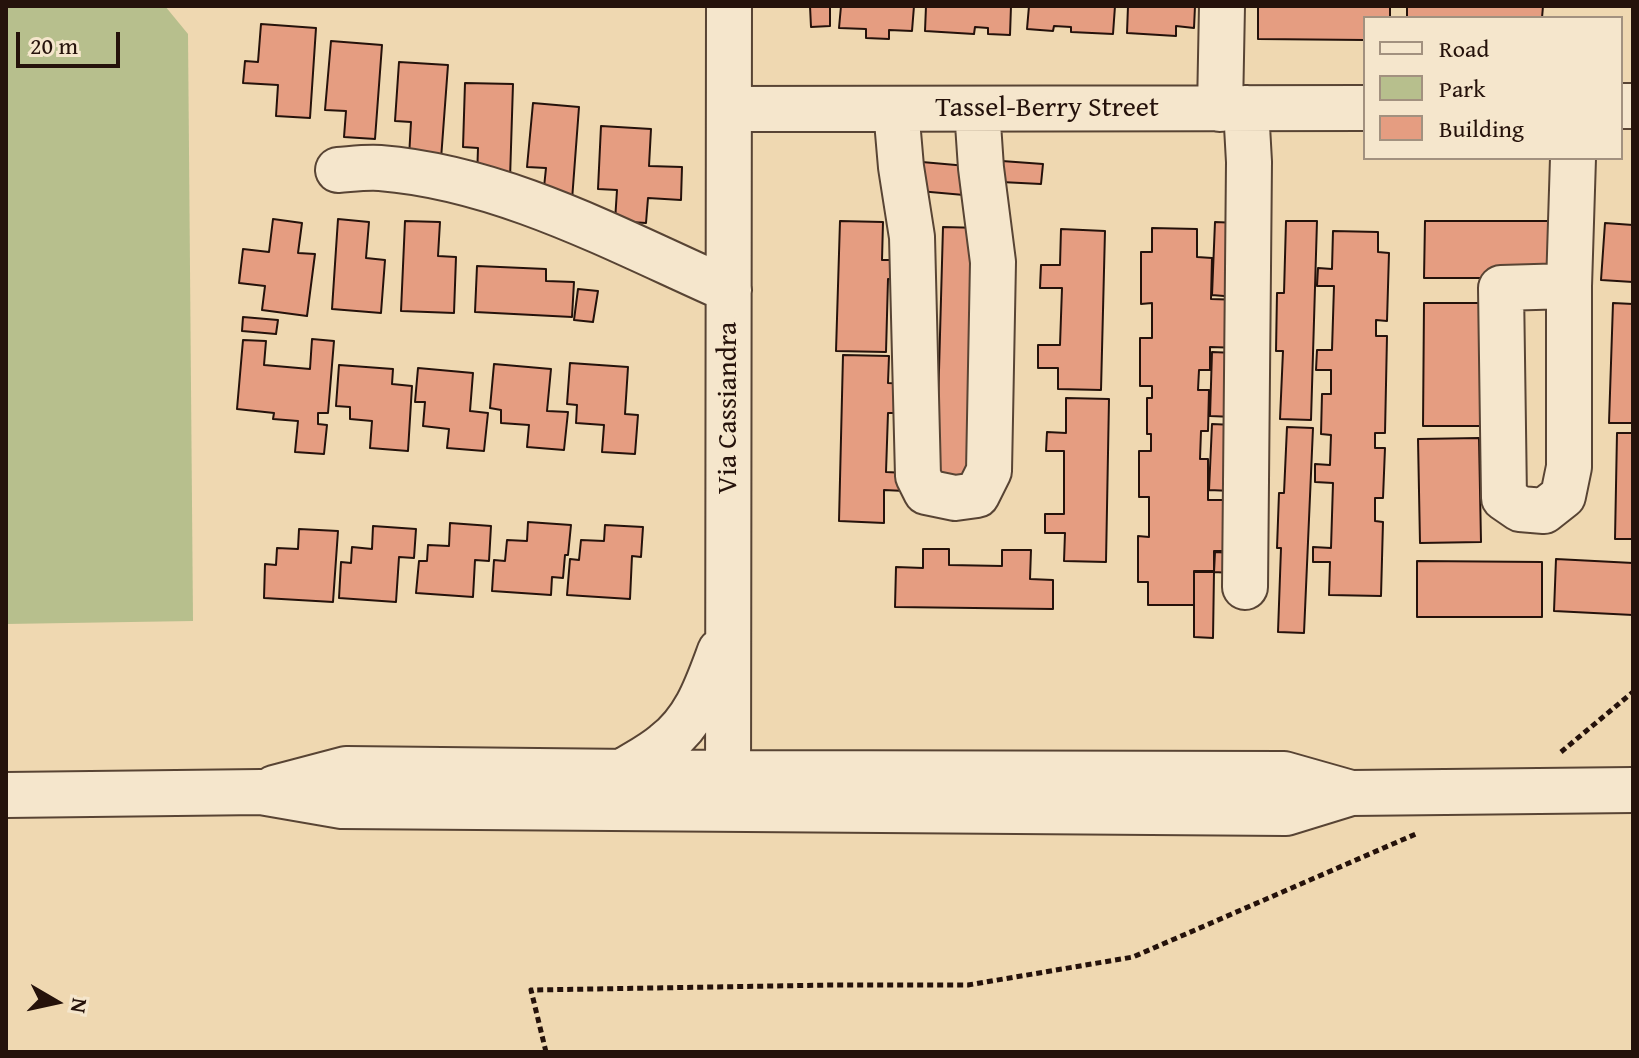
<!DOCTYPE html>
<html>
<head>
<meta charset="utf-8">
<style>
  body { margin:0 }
  #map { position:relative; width:1639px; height:1058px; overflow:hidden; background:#efd8b1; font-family:"Gentium Book Plus",serif }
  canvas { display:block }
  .frame { position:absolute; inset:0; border:8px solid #25120b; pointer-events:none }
  .legend { position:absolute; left:1363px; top:16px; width:260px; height:144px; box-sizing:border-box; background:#f5e6cc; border:2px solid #a2917f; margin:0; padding:10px 14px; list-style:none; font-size:24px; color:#25120b }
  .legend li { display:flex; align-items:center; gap:16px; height:40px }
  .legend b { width:40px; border:2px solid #a2917f }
  .north { position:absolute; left:16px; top:962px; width:80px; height:80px; -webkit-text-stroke:6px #f5e6cc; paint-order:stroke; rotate:99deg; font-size:22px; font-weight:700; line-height:32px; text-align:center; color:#25120b }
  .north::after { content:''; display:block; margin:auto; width:28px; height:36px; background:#25120b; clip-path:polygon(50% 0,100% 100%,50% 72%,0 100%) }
  .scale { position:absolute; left:16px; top:32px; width:104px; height:36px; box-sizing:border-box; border:4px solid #25120b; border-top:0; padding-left:10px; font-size:24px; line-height:28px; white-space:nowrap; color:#25120b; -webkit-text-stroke:6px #f5e6cc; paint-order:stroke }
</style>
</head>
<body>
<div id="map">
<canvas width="1639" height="1058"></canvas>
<div class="frame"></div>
<ul class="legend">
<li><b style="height:10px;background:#f5e6cc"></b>Road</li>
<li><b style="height:22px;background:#b7bf8d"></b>Park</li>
<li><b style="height:22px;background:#e59d81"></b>Building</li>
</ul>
<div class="north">N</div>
<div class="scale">20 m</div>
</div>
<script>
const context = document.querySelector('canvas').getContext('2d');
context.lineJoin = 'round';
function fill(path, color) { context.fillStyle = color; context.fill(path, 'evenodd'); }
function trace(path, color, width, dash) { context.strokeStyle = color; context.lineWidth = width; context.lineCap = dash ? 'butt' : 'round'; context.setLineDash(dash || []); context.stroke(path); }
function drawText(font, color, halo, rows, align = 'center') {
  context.font = font + ' "Gentium Book Plus",serif'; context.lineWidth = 8; context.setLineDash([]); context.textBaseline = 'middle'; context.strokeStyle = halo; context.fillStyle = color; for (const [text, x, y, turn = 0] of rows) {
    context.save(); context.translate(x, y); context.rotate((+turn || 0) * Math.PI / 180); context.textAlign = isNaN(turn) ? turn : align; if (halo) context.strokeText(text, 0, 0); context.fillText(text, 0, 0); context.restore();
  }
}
const green = new Path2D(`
  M6 6H165L188 34 193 621 6 624Z`);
const building = new Path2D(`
  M810 6H830V26L811 27Z
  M841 6H914L912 31 889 30V39L866 38V29L839 28Z
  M926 6H1011L1010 35 988 34V28L975 27 974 34 925 31Z
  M1029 6H1115L1113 34 1071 32V27L1054 26 1053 31 1027 29Z
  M1128 6H1195L1194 28 1176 26V36L1127 33Z
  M1258 6H1390V18H1365V40L1258 39Z
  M1407 6H1543L1542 18H1407Z
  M261 24 316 28 310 118 276 116 278 85 243 83 245 61 258 62Z
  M331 41 382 45 375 139 344 137 346 111 325 110Z
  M399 62 448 65 441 159 409 157 411 122 395 121Z
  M465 83 513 84 510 179 477 178 478 148 463 147Z
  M533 103 579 107 572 200 543 197 546 168 527 167Z
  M601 126 651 129 649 166 682 167 681 200 648 198 646 223 615 221 617 190 598 189Z
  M1002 161 1043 164 1041 184 1001 182Z
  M922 162 967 166 964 195 919 191Z
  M273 219 302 223 298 253 315 254 307 316 262 310 265 286 239 283 243 249 269 252Z
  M338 219 369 222 366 258 385 260 381 313 332 309Z
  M405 221 440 222 438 256 456 257 454 313 401 311Z
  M840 221 883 222 882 260H901L900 279H888L886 352 836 351Z
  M1286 221H1317L1311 420 1280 419 1283 351H1276L1277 293H1284Z
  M1425 221H1553L1554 278H1424Z
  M1215 222 1238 223 1236 297 1212 295Z
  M1605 223 1633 225V282L1601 280Z
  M943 227 982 228 975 480 936 478Z
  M1152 228 1197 229V257L1212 258 1211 299 1242 300 1241 348 1210 347V370H1199L1198 390H1209L1208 431H1201L1200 459H1208V500H1240L1239 551H1214V571H1194V605H1148V582H1138V536L1149 537V497H1139V451H1151V434H1147V398H1152V386H1140V338H1152V303L1141 304V252H1152Z
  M1061 229 1105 231 1101 390 1058 389V368H1038V345H1060L1062 288H1040L1041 265H1060Z
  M1333 231 1378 232V252L1389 253 1387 321 1376 320V336H1387L1385 433H1375V448H1385L1383 498H1375V521L1383 522 1381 596 1329 595 1330 562H1313V547L1331 548 1333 483 1315 482V464L1330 465 1331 435 1321 434 1322 394H1331V370H1316L1317 350H1332L1334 286H1317L1318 268 1332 269Z
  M477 266 546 269V281L574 282 572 317 475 312Z
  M578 289 598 291 593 322 574 320Z
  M1424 303H1482L1481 426H1423Z
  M1613 303 1633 304V423H1609Z
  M243 317 278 320 276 334 242 331Z
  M312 339 334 341 328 413H318V424L327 425 324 454 295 452 298 421 273 419 274 413 237 409 243 340 266 341 264 365 310 369Z
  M1212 352 1235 353 1234 417 1210 416Z
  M843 355 889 356 888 383 908 384 907 413H888L886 472 906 473 905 491 884 490V523L839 521Z
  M570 363 628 367 625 414 638 415 635 454 602 452 604 425 576 423 577 405 567 404Z
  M494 364 551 369 547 411 568 412 564 450 527 447 529 425 501 423V410L490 408Z
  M339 365 393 369 392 384 412 386 408 451 370 448 372 421 350 419V407L336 406Z
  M418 368 473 373 470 411 488 413 484 451 447 448 449 429 423 426 425 402H415Z
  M1066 398 1109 399 1106 562 1064 561 1065 533H1045V514H1064V451H1046L1047 432 1066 433Z
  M1212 424 1234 425 1232 491 1209 490Z
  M1287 427 1313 428 1304 633 1278 632 1281 548H1277L1279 493H1284Z
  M1617 433H1633V539H1615Z
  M1479 438 1481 542 1420 543 1418 439Z
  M528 522 571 525 568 555H565L563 578 552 577 551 595 492 591 494 560 505 561 507 540 527 541Z
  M450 523 491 526 489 561 475 560 473 597 416 593 419 561H427L428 545 449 546Z
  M605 525 643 527 641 557 632 556 630 599 567 595 570 559 579 560 581 540 604 541Z
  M373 526 416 529 414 558 399 557 396 602 339 598 341 562 351 563 352 547 372 549Z
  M299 529 338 531 333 602 264 598 265 564 276 565 277 548 298 549Z
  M923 549H949V565L1002 566V550H1031L1030 579 1053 580V609L895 607 896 567 923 568Z
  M1215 552 1232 553 1231 573 1214 572Z
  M1556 559 1633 563V615L1554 611Z
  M1417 561 1542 562V617H1417Z
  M1194 572H1214L1213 638 1194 637Z`);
const path = new Path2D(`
  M1561 752 1633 692
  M546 1052 531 990 832 985H968L1133 957 1418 833`);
const minor = new Path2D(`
  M1621 106H1633
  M729 109 1365 108
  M896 109 901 167 912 237 918 476 926 492 955 498 977 495 989 471 993 262 981 168 977 109
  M1220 109 1222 6
  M338 170C352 169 366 167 380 168 504 178 618 241 729 290
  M1569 286 1501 288 1504 498 1520 509 1544 511 1563 496 1569 467V286L1573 158
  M1245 587 1249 162 1246 108
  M622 772C636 763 652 755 665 744 696 720 707 686 720 651
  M274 788 346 769 729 773 1284 774 1351 793
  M6 795 261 792 342 806 1286 813 1351 793 1633 790
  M728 804 729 6`);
const streetNames = [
  ["Tassel-Berry Street",1047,109],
  ["Via Cassiandra",729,408,-90]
];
fill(green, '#b7bf8d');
fill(building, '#e59d81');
trace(building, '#25120b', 2);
trace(minor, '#584434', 48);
trace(path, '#25120b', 5, [6, 4]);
trace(minor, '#f5e6cc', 44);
drawText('28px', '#25120b', '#f5e6cc', streetNames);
</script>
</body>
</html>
